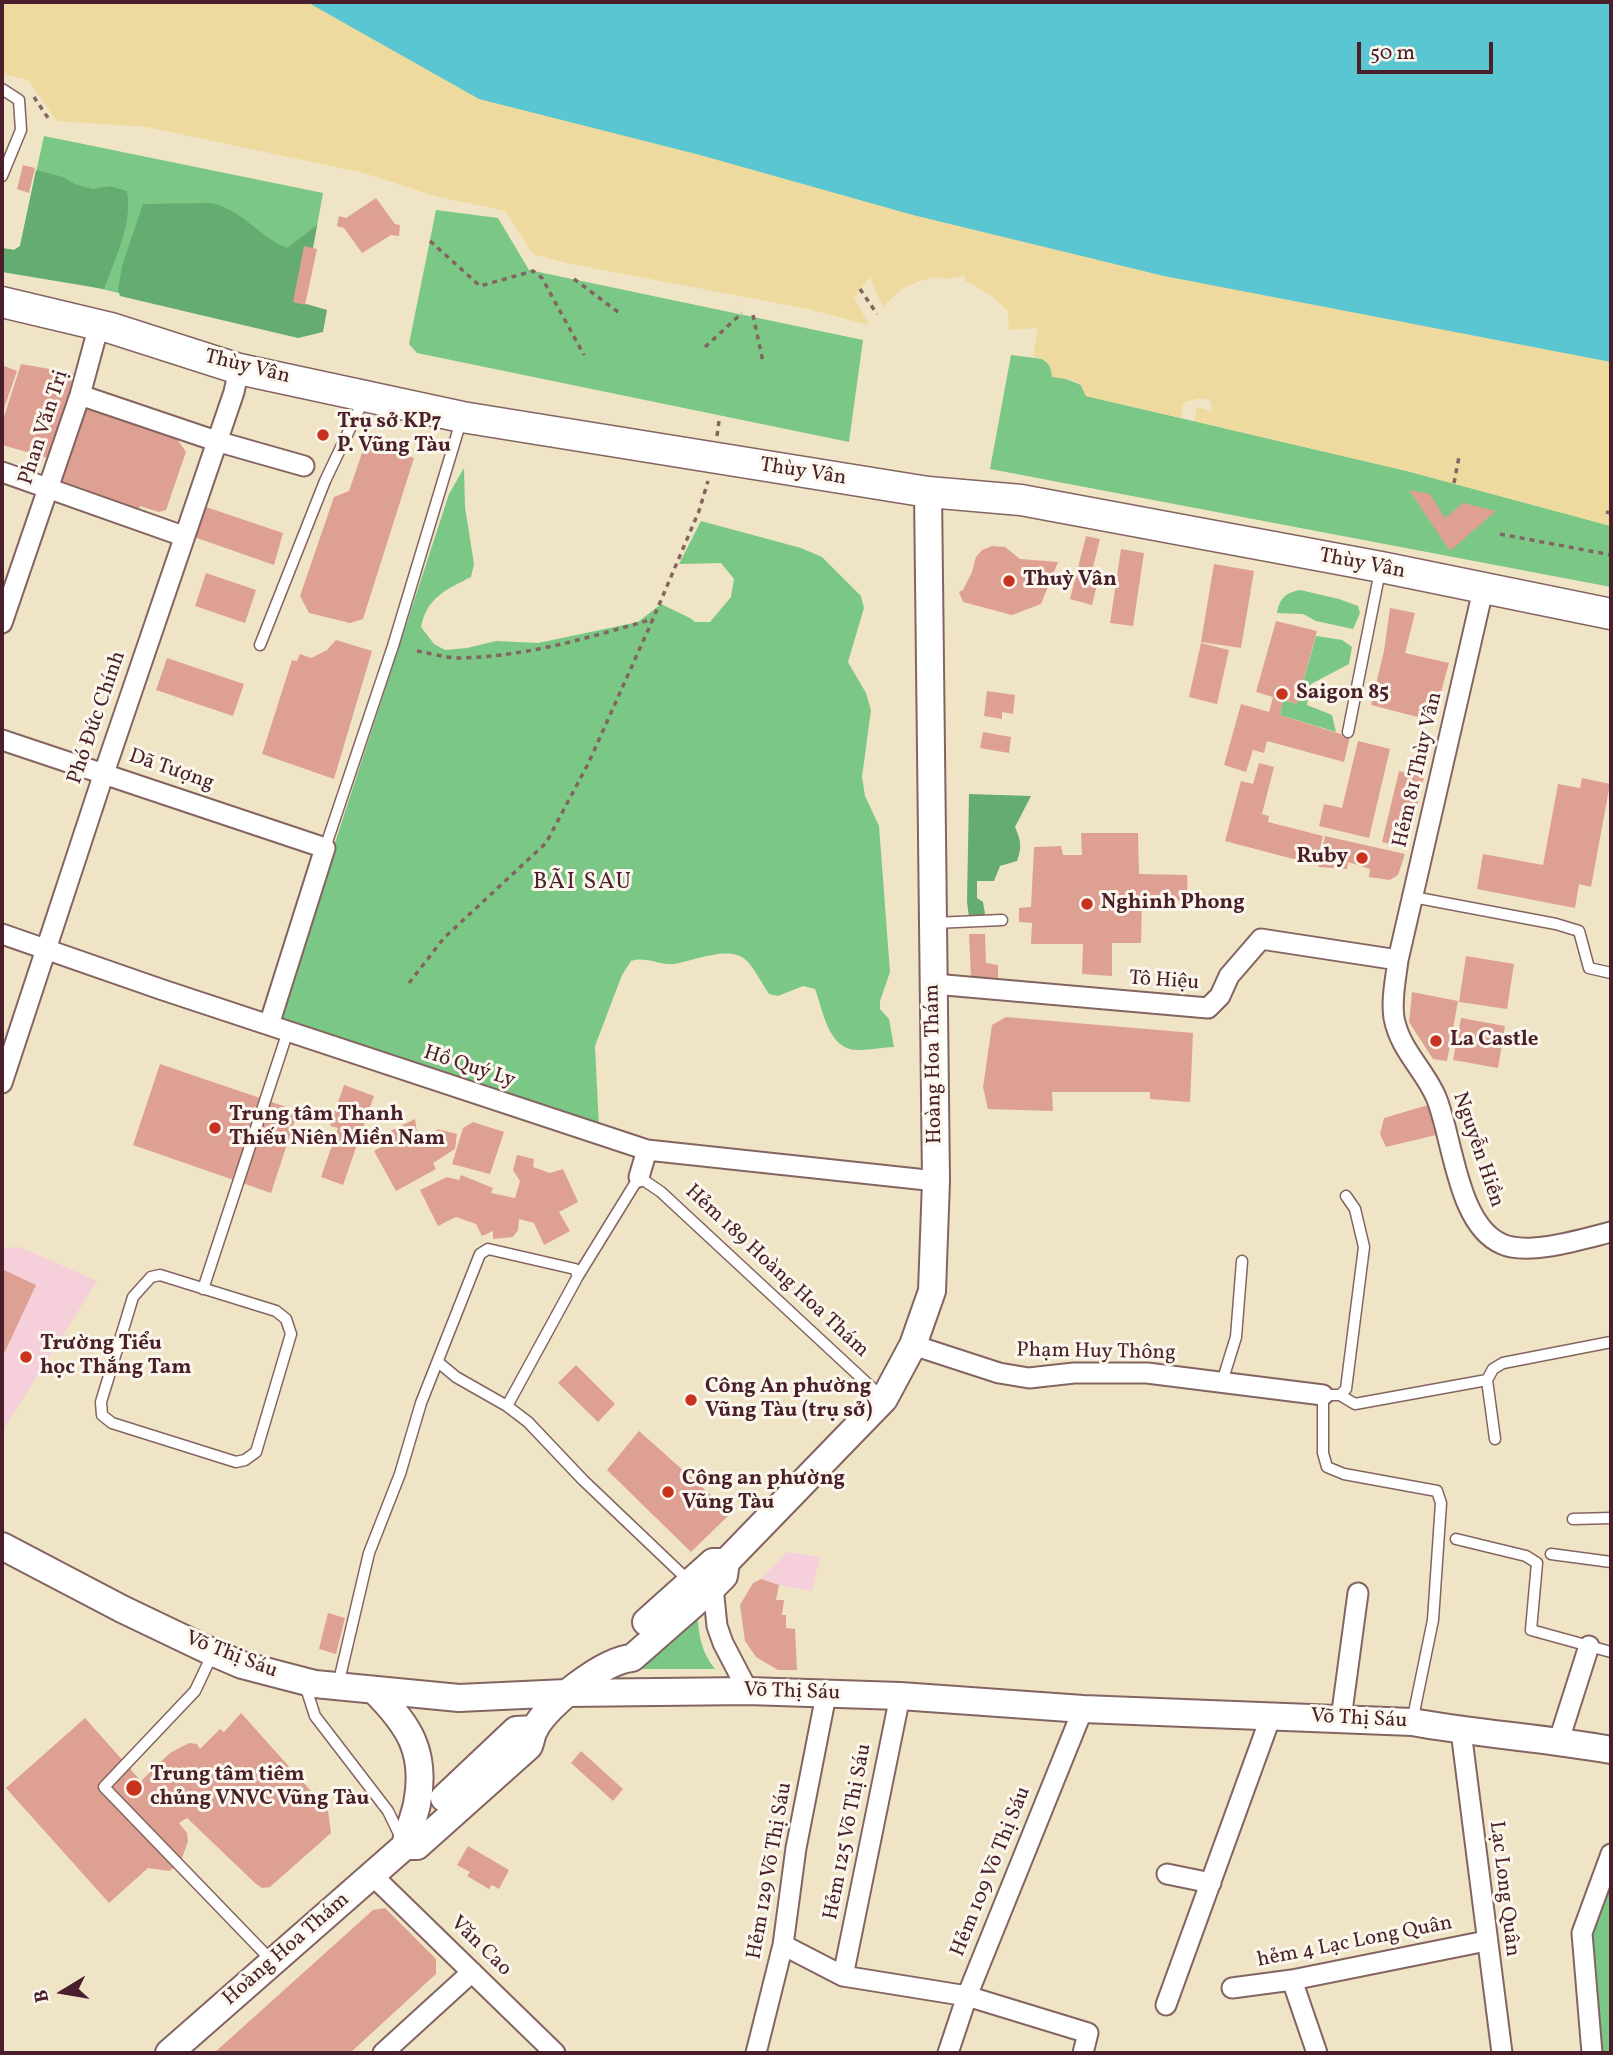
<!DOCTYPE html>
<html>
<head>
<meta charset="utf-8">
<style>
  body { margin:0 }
  #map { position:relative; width:1613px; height:2055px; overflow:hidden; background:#f0e4c6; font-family:Vollkorn,serif }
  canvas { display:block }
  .frame { position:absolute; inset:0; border:4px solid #4a1f2b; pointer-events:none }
  .north { position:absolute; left:28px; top:1957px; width:70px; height:70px; -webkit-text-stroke:5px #fbf7ec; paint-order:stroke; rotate:259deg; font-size:19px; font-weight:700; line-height:28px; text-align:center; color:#4a1f2b }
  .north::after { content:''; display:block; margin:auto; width:24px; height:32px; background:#4a1f2b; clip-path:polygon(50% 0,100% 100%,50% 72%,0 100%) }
  .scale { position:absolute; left:1357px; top:42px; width:136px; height:32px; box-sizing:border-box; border:4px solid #4a1f2b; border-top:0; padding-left:9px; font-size:21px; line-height:24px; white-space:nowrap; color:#4a1f2b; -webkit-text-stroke:5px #fbf7ec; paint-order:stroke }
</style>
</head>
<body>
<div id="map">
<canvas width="1613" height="2055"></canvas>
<div class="frame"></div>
<div class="north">B</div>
<div class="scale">50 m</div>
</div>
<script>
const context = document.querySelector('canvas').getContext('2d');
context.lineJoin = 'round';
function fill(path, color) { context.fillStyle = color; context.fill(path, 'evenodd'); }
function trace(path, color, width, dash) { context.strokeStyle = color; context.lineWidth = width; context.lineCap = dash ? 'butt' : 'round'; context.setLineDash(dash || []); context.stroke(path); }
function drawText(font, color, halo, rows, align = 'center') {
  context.font = font + ' Vollkorn,serif'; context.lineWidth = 6; context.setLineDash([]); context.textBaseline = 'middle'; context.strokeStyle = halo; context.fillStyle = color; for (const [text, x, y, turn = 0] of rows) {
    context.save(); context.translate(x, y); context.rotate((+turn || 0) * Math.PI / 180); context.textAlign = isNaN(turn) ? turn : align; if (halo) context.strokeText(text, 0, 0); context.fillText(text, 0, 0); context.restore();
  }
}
const built = new Path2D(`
  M20 1247 97 1281 2 1432V1248Z
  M787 1552 820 1557 812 1591 779 1585 761 1579Z`);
const green = new Path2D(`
  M44 136 323 193 303 303 289 333 25 271 2 248 14 250 20 246Z
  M436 210 498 218 529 270 863 340 849 442 417 353 409 344Z
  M1011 355 1043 359 1064 378 1081 385 1086 396 1407 471 1611 526V587L990 469Z
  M464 468 465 507 474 564 471 577C446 590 427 597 421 627L434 644 445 650 467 648 496 641 538 643 638 622 661 604 690 618 695 622H710L731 597 734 579 721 563 679 564 701 521 801 548 822 557 861 596 864 608 848 662 866 693 871 710 862 777 865 796 879 826 890 972 880 1001V1009L889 1019 894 1047C881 1047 862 1052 850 1049 827 1043 822 1007 815 989L803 986 778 996 769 994C762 984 756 971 748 962 732 943 694 961 674 964 658 965 646 956 631 961L622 975 595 1046 599 1127 277 1020 449 494Z
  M1300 590 1339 599 1358 606 1360 613 1353 629 1316 621 1303 614 1277 613C1280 598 1285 593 1300 590Z
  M1316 636 1342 640 1352 647 1349 664 1311 684 1307 705 1332 715 1336 732 1280 715 1283 700 1297 704Z
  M697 1601C698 1626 698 1648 715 1669H622Z
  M1611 1868V2053H1601L1590 1933Z`);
const forest = new Path2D(`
  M36 170 63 177 75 184 93 189 110 186 127 191C133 223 115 259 104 289L2 272V248L14 250 20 246Z
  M212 203C245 212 258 236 287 248L317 225 303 303 327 310 323 332 298 338 120 296 118 290 122 266 143 204Z
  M969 794 1031 796 1015 827C1021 840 1022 848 1017 861L1000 866 994 881H977V898L983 902 985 914 976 920 969 917 967 902Z`);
const sand = new Path2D(`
  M2 2H617L1611 264V526L1407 471 1194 421 1197 407 1212 412 1211 402C1203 395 1193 400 1183 403L1181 418 1086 396 1081 385 1072 380 1052 377C1051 363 1046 360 1033 356L1038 328 1009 330 1008 311 991 295 965 281V275L948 279 934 277 920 281 900 290 883 307 870 277 854 297 869 325 808 309 566 263 533 254 505 211 435 196 364 173 147 127 57 121 28 80 2 74Z`);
const water = new Path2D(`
  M307 2H1611V362L1164 276 913 215 700 155 479 99Z`);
const building = new Path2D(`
  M23 165 35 168 29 193 17 189Z
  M376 198 395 224 400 225 399 236 391 235 362 253 344 228 337 226 339 216 346 218Z
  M304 246 317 249 305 305 293 302Z
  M21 364 73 373 66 417 48 458 2 445V423Z
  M2 365 17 371 2 414Z
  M84 408 177 439 186 452 166 510 159 512 140 506 138 511 49 480Z
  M374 446 414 458 363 619 350 623 309 613 300 596 334 497 349 491 364 447Z
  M1409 490 1430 494 1445 518 1463 503 1496 511 1450 551Z
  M203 506 283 533 274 565 194 537Z
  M1086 536 1100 539 1090 579 1098 581 1092 605 1070 599Z
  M992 546 1005 547 1020 559 1058 562 1041 604 1012 615 963 602 959 592 963 590 972 572 976 557 982 550Z
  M1121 549 1144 553 1133 626 1110 623Z
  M1214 564 1254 571 1241 648 1201 642Z
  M206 573 256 590 245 623 195 606Z
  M1390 608 1415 613 1405 653 1449 663 1433 721 1371 705 1384 651Z
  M1276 621 1317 631 1297 704 1283 700 1280 715 1350 737 1344 762 1267 741 1264 753 1253 750 1246 772 1224 765 1241 704 1269 712 1273 697 1256 692Z
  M336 640 372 651 334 779 262 754 292 660 297 661 300 654 311 658 327 650Z
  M1201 643 1229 650 1217 704 1189 697Z
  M167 658 244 684 233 716 156 690Z
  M987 691 1015 695 1013 714 1002 712V719L984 716Z
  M983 732 1011 737 1009 753 980 748Z
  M1358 741 1390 749 1369 838 1319 826 1324 804 1342 808Z
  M1259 763 1274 767 1262 814 1269 816 1268 822 1323 836 1316 865 1225 841 1241 781 1253 784Z
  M1399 771 1424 777 1407 848 1382 842Z
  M1582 778 1610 784 1591 887 1579 884 1575 908 1477 889 1483 854 1543 865 1558 784 1580 788Z
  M1081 833H1138L1139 874 1187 875 1188 901 1142 900 1141 943H1112V976L1082 974 1083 944H1031L1032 923 1019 922V908L1031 907 1034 847 1061 846 1063 855H1082Z
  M1325 836 1405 854 1398 875 1390 880 1369 877 1370 869 1348 862 1347 869 1318 867Z
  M969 934H985L986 963 998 965V978L971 977Z
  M1466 956 1514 964 1507 1009 1459 1002Z
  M1412 992 1458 1001 1447 1061 1433 1059 1409 1022Z
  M1006 1017 1193 1033 1190 1102 1150 1099V1092H1052L1053 1111 988 1109 983 1087 992 1025Z
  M1461 1018 1505 1026 1498 1068 1453 1060Z
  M160 1064 298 1111 271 1193 133 1145Z
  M344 1085 374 1096 343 1185 321 1177 338 1128 330 1126Z
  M1428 1105 1436 1135 1386 1147 1380 1134 1384 1118Z
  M415 1119 417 1133 435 1137 437 1129 457 1134 455 1149 433 1163 436 1169 396 1191 374 1151 385 1145 380 1136Z
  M473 1122 504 1132 490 1174 452 1164 463 1128Z
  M517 1155 534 1159 533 1167 550 1173 563 1169 578 1202 559 1212 570 1231 544 1245 534 1223 519 1219 518 1230 513 1237 493 1239V1231L482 1236 476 1224 456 1217 438 1226 420 1190 447 1177 459 1180 461 1175 493 1188 491 1193 515 1198 520 1181 513 1170Z
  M2 1269 36 1285 2 1358Z
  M576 1365 615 1404 598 1422 558 1383Z
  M639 1431 731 1513 691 1552 607 1470Z
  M761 1579 779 1585 776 1600H784L782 1615H786V1628L795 1629 797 1670H778L756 1657 745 1641 740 1605 753 1583Z
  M328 1613 345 1618 336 1654 319 1649Z
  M241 1713 328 1810 331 1833 270 1887 262 1888 255 1883 187 1818 179 1823 187 1833 188 1841 180 1864 169 1871 148 1868 109 1903 6 1788 85 1718 141 1781 170 1753 189 1743 197 1744 200 1749 220 1729 224 1732Z
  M581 1751 623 1789 613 1801 571 1763Z
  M468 1846 509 1870 499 1889 492 1885 489 1889 467 1876 470 1872 457 1865Z
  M385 1908 436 1959V1974L350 2053H214L373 1910Z`);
const path = new Path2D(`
  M34 97 48 118
  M430 241 480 286 533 271 542 278 584 355
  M574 279 618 312
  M860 289 877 314
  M753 315 763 362
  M705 347 742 313
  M717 436 719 421
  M1454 483 1459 457
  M1606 512 1611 513
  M1500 534 1611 555
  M417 651C430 653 445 658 459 658 525 657 591 637 653 619
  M409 983 444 938 546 843 588 764 653 619 699 511 708 481`);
const lane = new Path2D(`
  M2 89 19 100 21 130 2 176
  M260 645 325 481 364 399
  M1348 732 1380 571
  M325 848 393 646 461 421
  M1413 897 1556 924 1579 931 1589 968 1611 973
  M934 923 1002 920
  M1346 1196 1355 1209 1364 1247 1346 1389 1340 1395H1323V1453L1327 1467 1344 1474 1437 1491 1441 1503 1433 1620 1412 1722
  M160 1275 276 1311 286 1319 291 1334 256 1452 245 1460 236 1462 112 1423 102 1415 101 1402 133 1297 151 1277Z
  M578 1276 639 1177 661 1192 884 1399
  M203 1289 288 1031
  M438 1362 456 1377 507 1406 528 1422 583 1480 689 1581
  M1222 1382 1236 1337 1242 1261
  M1340 1395 1355 1404 1487 1380
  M1495 1439 1487 1380 1493 1369 1503 1363 1611 1342
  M1573 1519 1611 1518
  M1456 1539 1526 1556 1537 1563 1531 1630 1611 1652
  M1551 1554 1611 1562
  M213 1653 195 1691 104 1787 271 1960
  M305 1685 315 1716 388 1811 402 1840
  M338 1685 369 1553 400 1474 421 1403 480 1254 488 1249 575 1269 578 1276 507 1406`);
const street = new Path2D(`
  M80 395 216 441 304 466
  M2 472 183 536
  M1483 590 1398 960C1396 978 1391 999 1394 1018 1400 1050 1424 1069 1436 1097 1453 1138 1457 1225 1502 1244 1528 1256 1583 1239 1611 1232
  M2 623 80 395 99 325
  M2 740 325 848 269 1025
  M2 934 163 990 647 1150 936 1181
  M934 984 1208 1008 1220 996 1229 976 1261 939 1398 960
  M2 1083 104 773 234 392 239 369
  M639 1177 647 1150
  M913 1345 999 1373 1029 1378 1074 1373H1147L1323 1395
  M713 1587 717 1626 723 1643 748 1691
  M1341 1719 1358 1593
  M1461 1731 1502 2053
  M1559 1740 1589 1646
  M1167 1874 1211 1883
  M372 1875 555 2053
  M783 1945 843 1976 967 1996 1088 2033 1083 2053
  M843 1976 900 1696
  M1292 1980 1317 2053
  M1232 1988 1292 1980 1486 1941
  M1166 2005 1271 1716
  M383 2053 472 1972
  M756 2053 783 1945 796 1848 826 1695
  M948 2053 967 1996 1083 1709
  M1592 2053 1582 1933 1611 1854`);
const secondary = new Path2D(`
  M2 1546 122 1609 214 1653 242 1665 315 1684 459 1698 566 1693 748 1691 900 1696 1083 1709 1412 1722C1478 1734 1545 1738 1611 1750
  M646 1622 713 1562H726
  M444 1798 516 1730 535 1729
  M405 1846H417L529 1746C531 1741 532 1734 534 1730 547 1704 604 1660 632 1658L713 1587 724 1576 726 1562 884 1399 913 1345 932 1291 936 1181 928 492
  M169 2053 405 1846C408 1832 414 1818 417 1804 427 1752 409 1725 374 1690`);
const primary = new Path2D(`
  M2 302 111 328 239 369 462 417 928 492 1021 500 1381 567 1611 614`);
const markers = [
  [323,435,7,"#c8321e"],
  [1009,581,7,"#c8321e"],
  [1282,694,7,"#c8321e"],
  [1362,858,7,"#c8321e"],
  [1087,904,7,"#c8321e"],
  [1436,1041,7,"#c8321e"],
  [215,1128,7,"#c8321e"],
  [26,1357,7,"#c8321e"],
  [691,1400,7,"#c8321e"],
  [668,1492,7,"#c8321e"],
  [134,1788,9,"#c8321e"]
];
const streetNames = [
  ["Thùy Vân",247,368,14],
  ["Phan Văn Trị",45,428,-72],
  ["Thùy Vân",803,473,9],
  ["Thùy Vân",1362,565,11],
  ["Phó Đức Chính",98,718,-71],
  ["Hẻm 81 Thùy Vân",1419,770,-77],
  ["Dã Tượng",171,771,19],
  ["Tô Hiệu",1164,982,4],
  ["Hoàng Hoa Thám",935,1064,-91],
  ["Hồ Quý Ly",469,1068,18],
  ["Nguyễn Hiền",1477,1150,71],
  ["Hẻm 189 Hoàng Hoa Thám",776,1272,43],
  ["Phạm Huy Thông",1096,1353,1],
  ["Võ Thị Sáu",231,1656,21],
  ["Võ Thị Sáu",792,1693,2],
  ["Võ Thị Sáu",1359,1720,3],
  ["Hẻm 125 Võ Thị Sáu",849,1832,-79],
  ["Hẻm 129 Võ Thị Sáu",771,1871,-80],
  ["Hẻm 109 Võ Thị Sáu",992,1872,-68],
  ["Lạc Long Quân",1503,1889,83],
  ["hẻm 4 Lạc Long Quân",1355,1943,-11],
  ["Văn Cao",480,1947,44],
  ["Hoàng Hoa Thám",287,1950,-41]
];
const poiNames = [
  ["Trụ sở KP7",337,423],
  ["P. Vũng Tàu",337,447],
  ["Thuỳ Vân",1023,581],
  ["Saigon 85",1296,694],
  ["Ruby",1348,858,"right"],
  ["Nghinh Phong",1101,904],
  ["La Castle",1450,1041],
  ["Trung tâm Thanh",229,1116],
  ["Thiếu Niên Miền Nam",229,1140],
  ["Trường Tiểu",40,1345],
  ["học Thắng Tam",40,1369],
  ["Công An phường",705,1388],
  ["Vũng Tàu (trụ sở)",705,1412],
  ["Công an phường",682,1480],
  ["Vũng Tàu",682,1504],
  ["Trung tâm tiêm",150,1776],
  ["chủng VNVC Vũng Tàu",150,1800]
];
const neighbourhoodNames = [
  ["BÃI SAU",583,884]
];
fill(built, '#f5cfda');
fill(green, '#7bc785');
fill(forest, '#64ac72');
fill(sand, '#eeda9e');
fill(water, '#5ac6d1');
fill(building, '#dfa094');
trace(lane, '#846461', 13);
trace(street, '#846461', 23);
trace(secondary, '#846461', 30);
trace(primary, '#846461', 33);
trace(path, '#846461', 3.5, [5, 5]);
trace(lane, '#fff', 10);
trace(street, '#fff', 19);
trace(secondary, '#fff', 26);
trace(primary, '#fff', 30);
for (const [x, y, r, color] of markers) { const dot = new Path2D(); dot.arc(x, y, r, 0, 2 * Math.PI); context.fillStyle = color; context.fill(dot); trace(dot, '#fbf7ec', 2.5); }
drawText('21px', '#4a1f2b', '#fbf7ec', streetNames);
drawText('bold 21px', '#4a1f2b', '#fbf7ec', poiNames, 'left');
context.letterSpacing = '2px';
drawText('23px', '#4a1f2b', '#fbf7ec', neighbourhoodNames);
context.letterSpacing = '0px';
</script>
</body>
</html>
